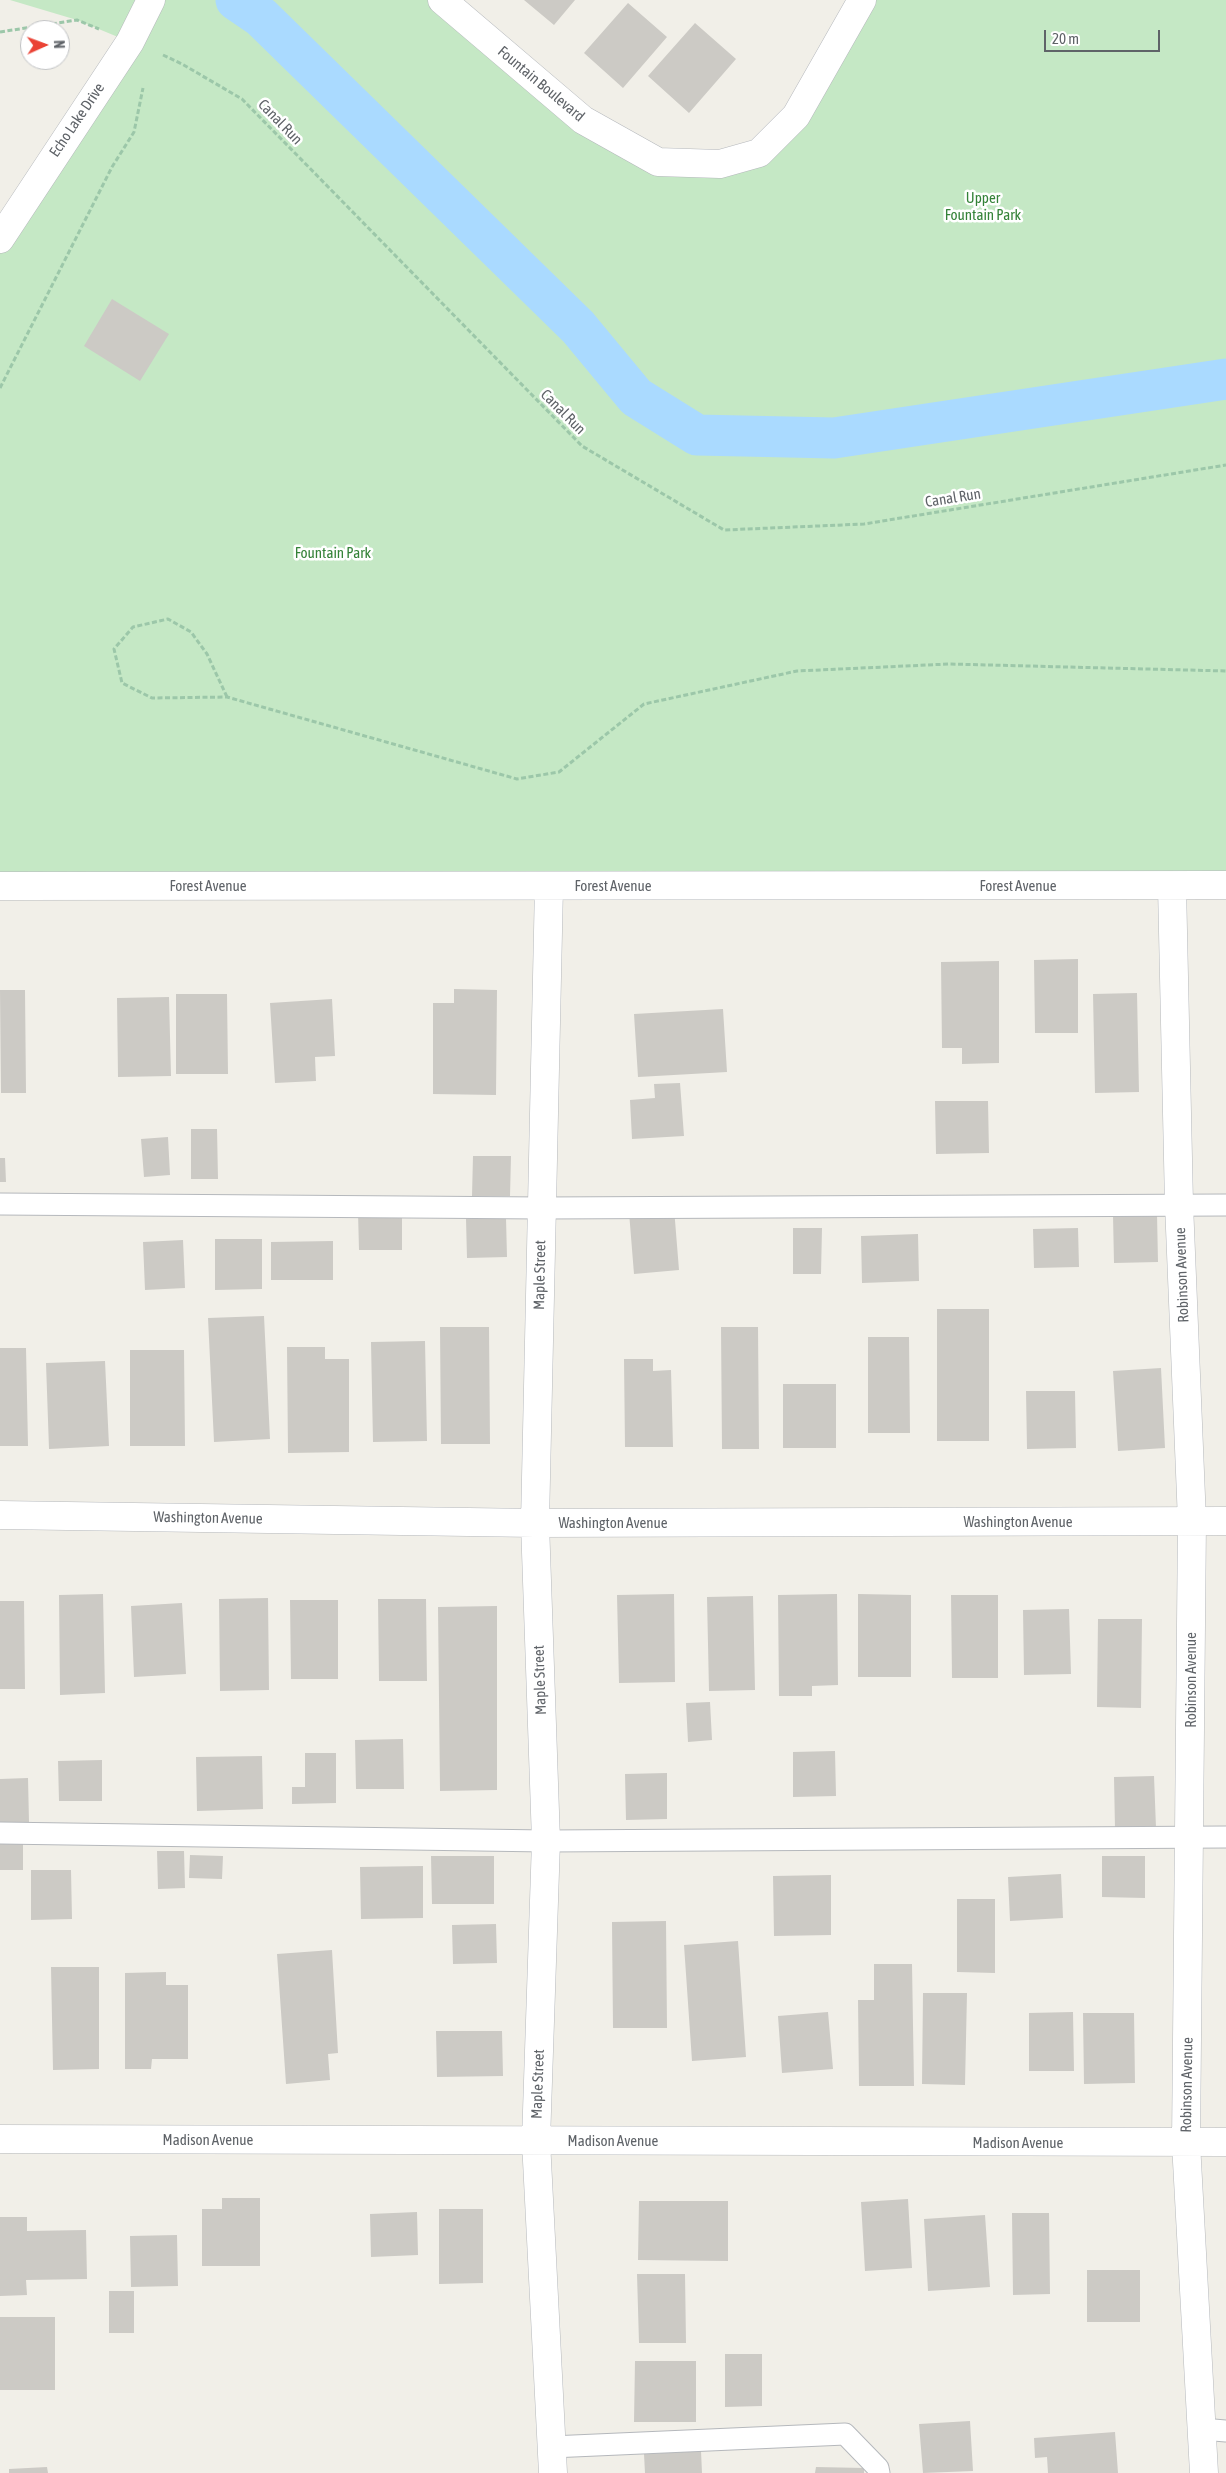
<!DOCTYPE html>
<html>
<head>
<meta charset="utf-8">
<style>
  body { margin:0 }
  #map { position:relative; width:1226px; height:2473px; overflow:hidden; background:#f1efe8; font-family:"Asap Condensed",sans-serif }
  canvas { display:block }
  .north { position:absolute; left:20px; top:20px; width:50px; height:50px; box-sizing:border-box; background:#fff; border:1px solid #bfc1c3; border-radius:50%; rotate:88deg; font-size:14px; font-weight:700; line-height:20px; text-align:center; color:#5f6368 }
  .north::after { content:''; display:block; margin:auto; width:18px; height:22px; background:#ea4335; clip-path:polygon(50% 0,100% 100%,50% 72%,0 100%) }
  .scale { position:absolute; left:1044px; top:30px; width:116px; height:22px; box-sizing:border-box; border:2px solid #5f6368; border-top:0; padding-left:6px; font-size:15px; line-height:18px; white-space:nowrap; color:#5f6368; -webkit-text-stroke:4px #fff; paint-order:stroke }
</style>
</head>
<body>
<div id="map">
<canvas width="1226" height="2473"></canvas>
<div class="north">N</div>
<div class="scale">20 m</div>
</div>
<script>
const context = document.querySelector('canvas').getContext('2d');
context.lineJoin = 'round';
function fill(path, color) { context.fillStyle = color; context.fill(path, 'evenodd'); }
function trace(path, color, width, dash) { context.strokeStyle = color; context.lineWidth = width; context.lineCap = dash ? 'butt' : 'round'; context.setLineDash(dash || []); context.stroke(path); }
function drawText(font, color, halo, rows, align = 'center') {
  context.font = font + ' "Asap Condensed",sans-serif'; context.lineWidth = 5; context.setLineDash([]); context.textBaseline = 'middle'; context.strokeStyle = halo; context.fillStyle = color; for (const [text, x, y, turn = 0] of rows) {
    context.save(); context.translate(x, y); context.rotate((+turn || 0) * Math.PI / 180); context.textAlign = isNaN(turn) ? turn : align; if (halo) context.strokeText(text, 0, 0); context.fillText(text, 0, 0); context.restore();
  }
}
const green = new Path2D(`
  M10 0H442L658 162 759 153 862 0H1226V885L0 887V239L130 42 77 20Z`);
const canal = new Path2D(`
  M236 0 261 17 578 327 636 397 697 435 834 438 1226 379`);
const building = new Path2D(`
  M524 0H575L554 25Z
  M628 3 667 37 623 88 584 53Z
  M695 23 736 59 689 113 648 76Z
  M112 299 169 334 140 381 84 346Z
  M1078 959V1033H1035L1034 960Z
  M999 961V1063L962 1064V1048H942L941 962Z
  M454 989 497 990 496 1095 433 1094V1003H454Z
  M0 990H25L26 1093H1Z
  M1137 993 1139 1092 1095 1093 1093 994Z
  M176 994H227L228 1074H176Z
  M169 997 171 1076 118 1077 117 998Z
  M332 999 335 1056 315 1057 316 1081 275 1083 270 1003Z
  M723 1009 727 1072 638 1077 634 1014Z
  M680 1083 684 1136 632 1139 630 1100 655 1098 654 1084Z
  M935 1101H988L989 1153 936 1154Z
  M191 1129H217L218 1179H191Z
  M168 1137 170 1175 144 1177 141 1139Z
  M473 1156H511L510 1196H472Z
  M0 1158H5L6 1182H0Z
  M674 1208 679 1270 634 1274 629 1212Z
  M402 1211V1250H359L358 1212Z
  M1157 1214 1158 1262 1114 1263 1113 1215Z
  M506 1218 507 1257 467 1258 466 1219Z
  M793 1228H822L821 1274H793Z
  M1078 1228 1079 1267 1034 1268 1033 1229Z
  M918 1234 919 1281 862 1283 861 1236Z
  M215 1239H262V1289L215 1290Z
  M183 1240 185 1288 145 1290 143 1242Z
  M333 1241V1280H271V1242Z
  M937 1309H989V1441H937Z
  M264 1316 270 1439 214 1442 208 1318Z
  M440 1327H489L490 1444H441Z
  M721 1327H758L759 1449H722Z
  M868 1337H909L910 1433H868Z
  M425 1341 427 1441 373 1442 371 1342Z
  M287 1347H325V1359H349V1452L288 1453Z
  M0 1348H26L28 1446H0Z
  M130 1350H184L185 1446H130Z
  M624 1359H653V1371L671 1370 673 1447H625Z
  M105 1361 109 1446 49 1449 46 1363Z
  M1161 1368 1165 1448 1118 1451 1113 1371Z
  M783 1384H836V1448H783Z
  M1026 1391H1075L1076 1448 1027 1449Z
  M103 1594 105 1693 60 1695 59 1595Z
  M674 1594 675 1682 619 1683 617 1595Z
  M837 1594 838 1685 812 1686V1696H779L778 1595Z
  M858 1594 911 1595V1677H858Z
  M951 1595H998V1678H952Z
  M753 1596 755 1690 709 1691 707 1597Z
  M268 1598 269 1690 220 1691 219 1599Z
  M378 1599H426L427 1681H379Z
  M290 1600H338V1679H291Z
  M0 1601H24L25 1689H0Z
  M182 1603 186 1674 134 1677 131 1606Z
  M497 1606V1790L440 1791 438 1607Z
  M1069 1609 1071 1674 1024 1675 1023 1610Z
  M1098 1619H1142L1141 1708 1097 1707Z
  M710 1702 712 1740 688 1742 686 1703Z
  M403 1739 404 1789H356L355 1740Z
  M835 1751 836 1796 793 1797V1752Z
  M305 1753H336V1803L292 1804V1787H305Z
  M262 1756 263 1809 197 1811 196 1757Z
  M102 1760V1801H59L58 1761Z
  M667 1773V1819L626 1820 625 1774Z
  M1154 1776 1156 1828 1115 1829 1114 1777Z
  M28 1778 29 1822 0 1823V1779Z
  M0 1841H23V1870H0Z
  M157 1851H184L185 1888 158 1889Z
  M190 1855 223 1856 222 1879 189 1878Z
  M431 1856H494V1904H432Z
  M1102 1856H1145V1898L1102 1897Z
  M423 1866V1918L361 1919 360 1867Z
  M31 1870H71L72 1919 31 1920Z
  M1061 1874 1063 1918 1010 1921 1008 1877Z
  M831 1875V1935L774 1936 773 1876Z
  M957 1899H995V1973L957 1972Z
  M666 1921 667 2028H613L612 1922Z
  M496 1924 497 1963 453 1964 452 1925Z
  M738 1941 746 2057 692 2061 684 1945Z
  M332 1950 338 2053 328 2054 330 2080 286 2084 277 1954Z
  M874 1964H912L914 2086H859L858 2000H874Z
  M51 1967H99V2069L53 2070Z
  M166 1972V1985H188V2059H152L151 2069H125V1973Z
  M923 1993H967L965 2085 922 2084Z
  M828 2012 833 2069 782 2073 778 2016Z
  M1073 2012 1074 2071H1029V2013Z
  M1083 2013H1134L1135 2083 1084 2084Z
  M436 2031H502L503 2076 437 2077Z
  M222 2198H260V2266H202V2209H222Z
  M908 2199 912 2268 865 2271 861 2202Z
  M639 2201H728V2261L638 2260Z
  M439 2209H483V2283L439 2284Z
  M417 2212 418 2255 371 2257 370 2214Z
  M1012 2213H1049L1050 2294 1013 2295Z
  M985 2215 990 2287 928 2291 924 2219Z
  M0 2217H27V2231L86 2230 87 2279 26 2280 27 2295 0 2296Z
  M177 2235 178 2286 131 2287 130 2236Z
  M1087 2270H1140V2322H1087Z
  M637 2274H685L686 2343H639Z
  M109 2291H134V2333H109Z
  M0 2317H55V2390H0Z
  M725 2354H762V2406L725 2407Z
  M635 2361H696V2422H634Z
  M970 2421 973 2471 923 2473 919 2424Z
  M1115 2432 1118 2473H1048L1047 2457 1035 2458 1034 2438Z
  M701 2451 702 2473H645L644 2454Z
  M47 2467 48 2473H9V2469Z
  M816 2467 864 2468V2473H815Z`);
const path = new Path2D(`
  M0 32 77 20 99 29
  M163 55 182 64 242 99 582 446 724 530 864 524 1226 465
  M0 388 112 167 134 132 143 88
  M227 697 207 654 191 632 168 619 133 627 114 649 122 683 152 698 227 697 517 779 559 772 644 704 797 671 949 664 1226 671`);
const service = new Path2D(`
  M0 1204 542 1208 1226 1205
  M0 1833 546 1841 1226 1837
  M1202 2429 1226 2431
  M551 2447 845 2434 878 2468 879 2473`);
const minor = new Path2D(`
  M442 0 583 120 658 162 720 164 759 153 796 116 862 0
  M0 886 1226 885
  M549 886 535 1523 546 1841 536 2141 553 2473
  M1172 886 1179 1204 1192 1521 1186 2143 1204 2473
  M0 1515 535 1523 1226 1521
  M0 2139 1226 2142`);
const tertiary = new Path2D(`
  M0 239 130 42 151 0`);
const streetNames = [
  ["Fountain Boulevard",541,84,40],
  ["Echo Lake Drive",77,120,-56],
  ["Canal Run",280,122,46],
  ["Canal Run",563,412,45],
  ["Canal Run",953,498,-9],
  ["Forest Avenue",208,886],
  ["Forest Avenue",613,886],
  ["Forest Avenue",1018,886],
  ["Maple Street",540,1275,-89],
  ["Robinson Avenue",1182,1275,-92],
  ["Washington Avenue",208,1518,1],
  ["Washington Avenue",1018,1522],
  ["Washington Avenue",613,1523],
  ["Maple Street",540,1680,-92],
  ["Robinson Avenue",1191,1680,-90],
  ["Maple Street",538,2084,-88],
  ["Robinson Avenue",1187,2085,-89],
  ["Madison Avenue",208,2140],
  ["Madison Avenue",613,2141],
  ["Madison Avenue",1018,2143]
];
const parkNames = [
  ["Upper",983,198],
  ["Fountain Park",983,215],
  ["Fountain Park",333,553]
];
fill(green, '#c5e8c5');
trace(canal, '#aadaff', 41);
fill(building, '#cccac5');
trace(service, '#b5b8bc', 23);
trace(minor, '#b5b8bc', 29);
trace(tertiary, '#b5b8bc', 29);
trace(path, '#9cc7a9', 3, [5, 2.5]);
trace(service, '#fff', 21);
trace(minor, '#fff', 28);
trace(tertiary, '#fff', 28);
drawText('15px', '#5f6368', '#fff', streetNames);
drawText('15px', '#348238', '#fff', parkNames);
</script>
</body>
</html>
